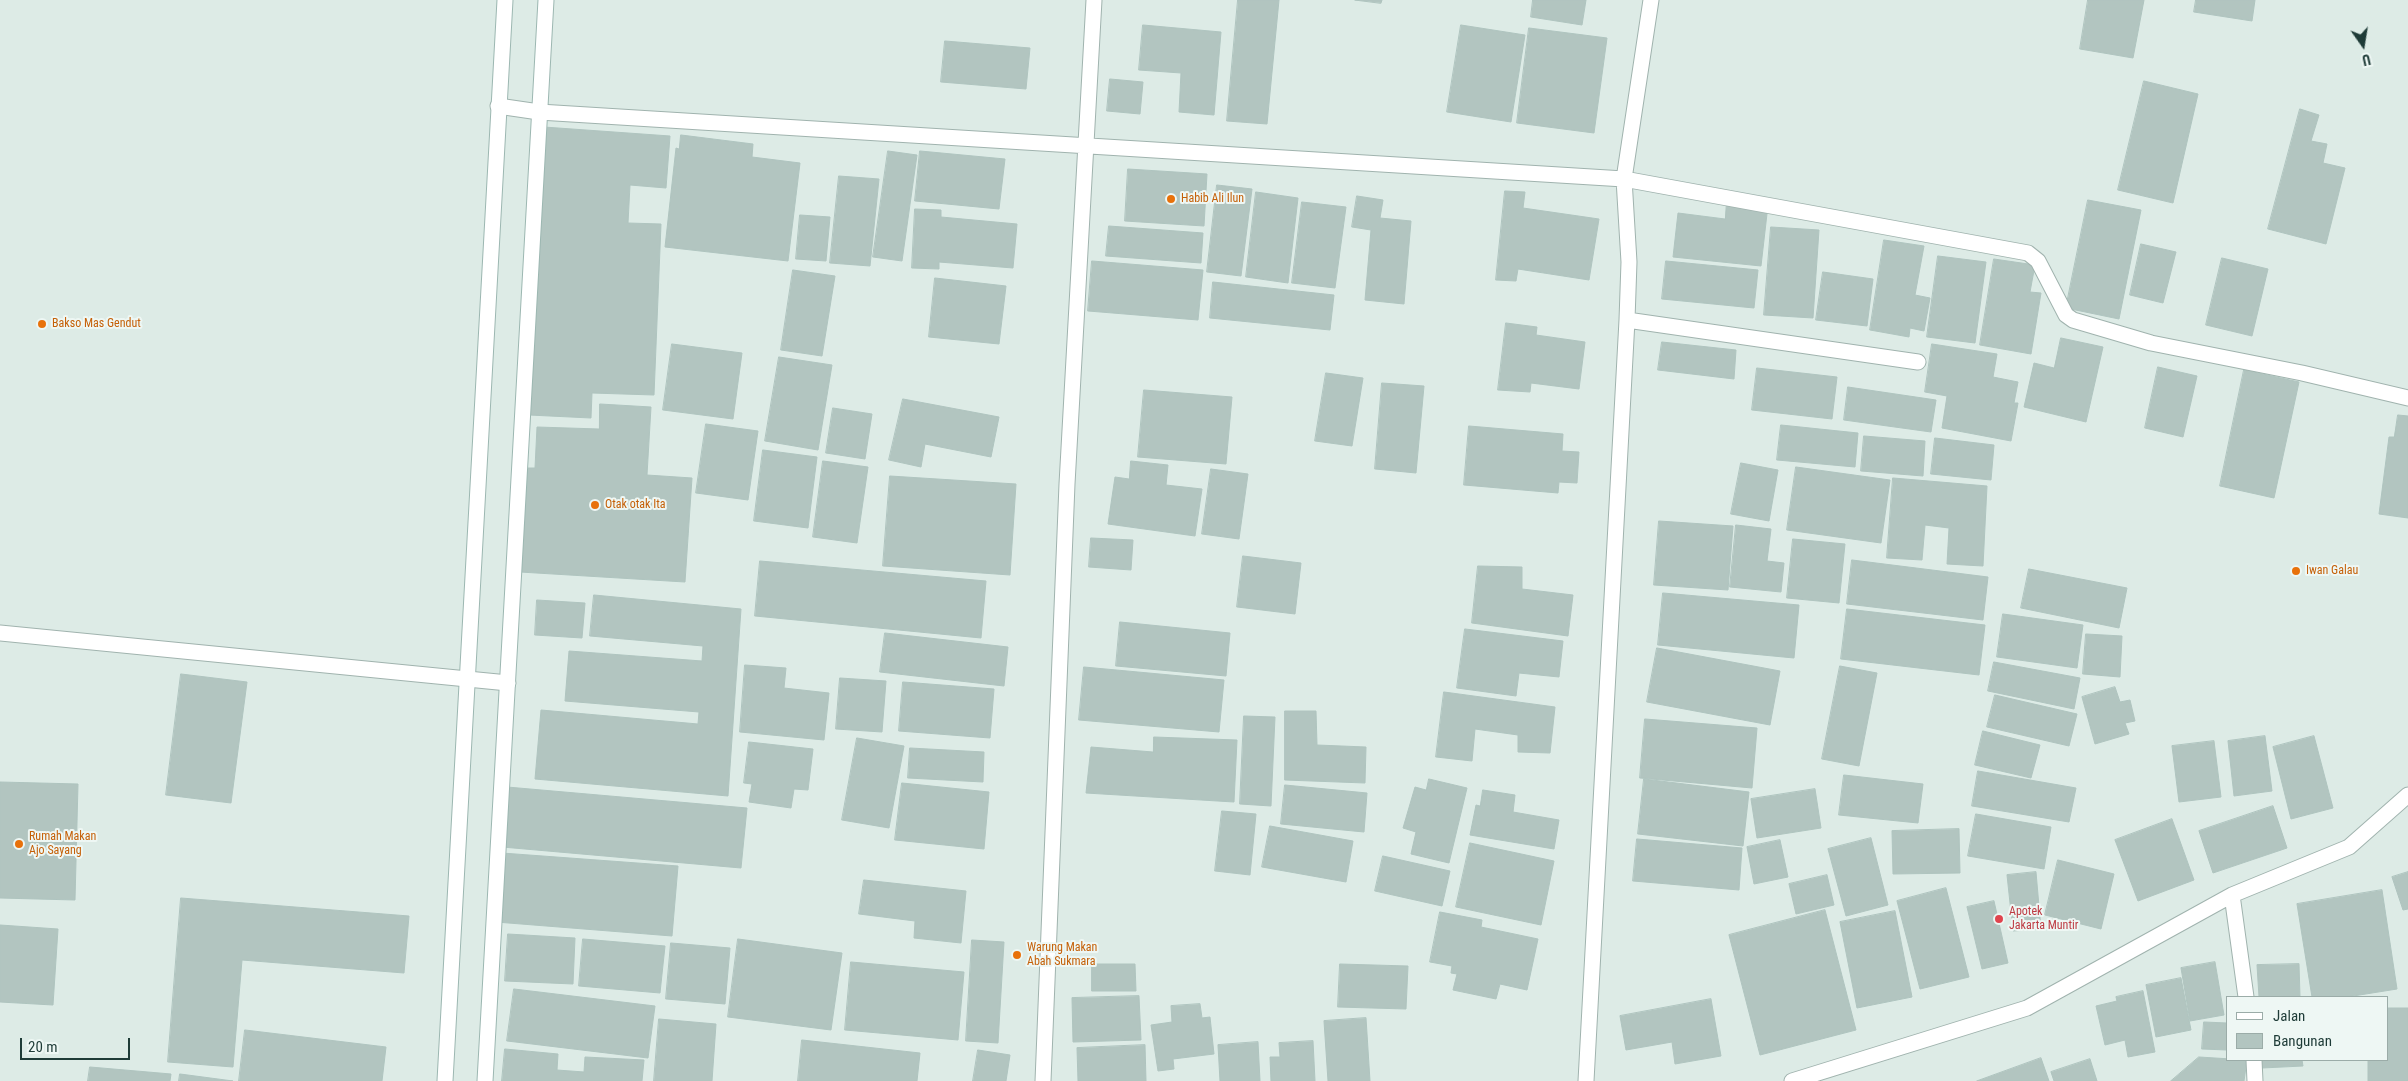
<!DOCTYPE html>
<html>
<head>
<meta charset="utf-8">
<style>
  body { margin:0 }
  #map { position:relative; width:2408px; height:1081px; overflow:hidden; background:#ddebe6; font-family:"Roboto Condensed",sans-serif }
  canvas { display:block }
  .legend { position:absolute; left:2226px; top:996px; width:162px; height:65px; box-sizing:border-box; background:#eef7f4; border:1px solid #9baca8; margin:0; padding:6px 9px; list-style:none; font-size:15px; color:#1e3b37 }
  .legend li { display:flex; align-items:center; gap:10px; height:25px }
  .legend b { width:25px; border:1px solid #9baca8 }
  .north { position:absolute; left:2338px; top:20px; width:50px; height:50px; -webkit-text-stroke:4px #eef7f4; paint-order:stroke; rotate:167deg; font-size:14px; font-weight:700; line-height:20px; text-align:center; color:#1e3b37 }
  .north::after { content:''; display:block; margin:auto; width:18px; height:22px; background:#1e3b37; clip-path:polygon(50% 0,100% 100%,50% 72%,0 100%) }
  .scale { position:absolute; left:20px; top:1038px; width:110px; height:22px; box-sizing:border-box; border:2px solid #1e3b37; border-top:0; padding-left:6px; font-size:15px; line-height:18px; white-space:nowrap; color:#1e3b37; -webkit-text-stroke:4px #eef7f4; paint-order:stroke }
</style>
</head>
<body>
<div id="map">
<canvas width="2408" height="1081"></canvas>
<ul class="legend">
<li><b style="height:6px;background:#fff"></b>Jalan</li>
<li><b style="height:14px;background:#b2c5c0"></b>Bangunan</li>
</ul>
<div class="north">U</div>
<div class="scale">20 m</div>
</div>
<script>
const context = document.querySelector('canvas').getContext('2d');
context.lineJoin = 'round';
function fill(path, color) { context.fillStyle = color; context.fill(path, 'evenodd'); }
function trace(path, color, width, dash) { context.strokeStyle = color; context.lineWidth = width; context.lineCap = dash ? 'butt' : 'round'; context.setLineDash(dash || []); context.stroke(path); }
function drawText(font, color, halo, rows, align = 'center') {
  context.font = font + ' "Roboto Condensed",sans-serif'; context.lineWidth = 4; context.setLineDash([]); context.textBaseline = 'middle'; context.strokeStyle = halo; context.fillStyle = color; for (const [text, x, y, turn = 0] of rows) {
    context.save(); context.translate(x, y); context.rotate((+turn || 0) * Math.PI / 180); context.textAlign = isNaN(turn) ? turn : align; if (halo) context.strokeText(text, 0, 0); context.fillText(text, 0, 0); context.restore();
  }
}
const building = new Path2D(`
  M1238 0H1279L1267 124 1227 121Z
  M1355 0H1382L1381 3Z
  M1533 0H1586L1582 25 1531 17Z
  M2088 0H2144L2133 58 2080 49Z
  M2196 0H2255L2252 21 2194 12Z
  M1143 25 1221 32 1214 115 1179 112 1181 73 1139 70Z
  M1461 25 1525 35 1511 122 1447 112Z
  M1529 28 1607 38 1594 133 1517 123Z
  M945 41 1030 48 1026 89 941 82Z
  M1110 79 1143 82 1140 114 1107 111Z
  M2144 81 2198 94 2173 203 2118 190Z
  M2300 109 2319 115 2311 141 2327 144 2323 163 2345 168 2326 244 2268 229Z
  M544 127 670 136 666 188 630 185 628 223 661 224 654 395 592 393 591 418 529 415Z
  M681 135 753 144 752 157 800 163 788 261 665 247 676 148 679 149Z
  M888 151 917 155 902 261 873 257Z
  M920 151 1005 159 999 209 915 201Z
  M1128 169 1207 174 1204 226 1125 221Z
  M839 176 879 179 870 266 830 263Z
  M1217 185 1252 189 1241 276 1207 272Z
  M1505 191 1525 192 1523 208 1599 219 1589 280 1518 269 1516 281 1496 280Z
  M1256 192 1298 198 1288 283 1246 277Z
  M1357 196 1383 200 1380 218 1411 221 1404 304 1365 300 1371 230 1352 227Z
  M1727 200 1768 205 1761 266 1673 257 1678 213 1725 219Z
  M2088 200 2141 210 2119 319 2066 308Z
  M1302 202 1346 207 1335 288 1292 283Z
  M915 209 941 210V217L1017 224 1013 268 939 262V269L912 268Z
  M800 215 830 217 826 261 796 259Z
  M1109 226 1203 233 1201 263 1106 256Z
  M1771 227 1819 230 1813 318 1764 315Z
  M1884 240 1924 246 1915 295 1930 298 1924 331 1910 328 1909 337 1870 330Z
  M2141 244 2176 252 2163 303 2130 295Z
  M1938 256 1986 262 1975 343 1927 337Z
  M2222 258 2268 269 2252 336 2206 325Z
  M1994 259 2035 265 2030 292 2041 293 2031 354 1980 345Z
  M1092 261 1203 270 1198 320 1088 311Z
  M1666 261 1758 270 1754 308 1662 299Z
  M793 270 835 276 822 356 781 350Z
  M1823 272 1873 279 1867 326 1816 320Z
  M935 278 1006 286 999 344 929 337Z
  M1213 282 1334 295 1330 330 1210 318Z
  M1506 323 1537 327 1536 335 1585 342 1579 389 1531 383 1530 392 1498 390Z
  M2061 338 2103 347 2086 422 2024 407 2034 363 2054 368Z
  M1662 342 1736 350 1734 379 1658 370Z
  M672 344 742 353 733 419 663 410Z
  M1932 344 1997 354 1993 377 2018 382 2014 403H2018L2011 441 1942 428 1947 396 1925 392Z
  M779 357 832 365 818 450 765 441Z
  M2158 367 2197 376 2183 437 2145 428Z
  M1757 368 1837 377 1832 419 1752 410Z
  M2244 370 2299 382 2274 498 2220 486Z
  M1326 373 1363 378 1352 446 1315 441Z
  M1382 383 1424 386 1416 473 1375 469Z
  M1848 387 1936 400 1931 432 1844 420Z
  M1144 390 1232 397 1226 464 1138 457Z
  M903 399 999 417 991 457 925 444 921 467 889 460Z
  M600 404 651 407 647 475 692 478 685 582 520 572 527 468H535L537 427 599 429Z
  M833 408 872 414 865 459 826 453Z
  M2398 415 2408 416V518L2379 514 2389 437H2394Z
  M706 424 758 431 748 500 696 493Z
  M1781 425 1858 433 1855 467 1777 460Z
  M1469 426 1563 434 1562 451 1579 452 1577 483 1559 482 1558 493 1464 485Z
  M1864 436 1925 441 1923 476 1861 471Z
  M1935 438 1994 445 1991 480 1931 474Z
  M763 450 817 457 808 528 754 521Z
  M823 461 868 467 857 543 813 537Z
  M1131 461 1168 465 1166 485 1202 489 1195 536 1108 524 1115 477 1129 479Z
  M1741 463 1778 470 1769 521 1731 514Z
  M1796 467 1890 480 1881 543 1787 530Z
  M1211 469 1248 474 1239 539 1202 534Z
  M890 476 1016 484 1010 575 883 566Z
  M1893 478 1987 486 1983 566 1947 564 1949 528 1925 525 1922 560 1887 558Z
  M1659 521 1733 526 1728 590 1654 585Z
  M1736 525 1771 529 1767 561 1784 563 1781 592 1730 587Z
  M1091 538 1133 540 1131 570 1089 567Z
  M1793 539 1845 544 1839 603 1787 598Z
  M1243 556 1301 563 1295 614 1237 607Z
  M1852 560 1988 577 1983 620 1847 604Z
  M760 561 986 581 981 638 755 616Z
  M1478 566 1522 567V589L1573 595 1568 636 1472 623Z
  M2029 569 2127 588 2119 628 2021 608Z
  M1663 593 1799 605 1794 658 1658 645Z
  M594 595 741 609 728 796 535 779 541 710 698 724 699 712 565 701 569 651 702 661 703 646 590 636Z
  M537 600 585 603 582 638 535 635Z
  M1847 609 1985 625 1979 675 1841 659Z
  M2003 614 2083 625 2077 668 1997 657Z
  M1120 622 1230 633 1226 676 1116 666Z
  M1465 629 1563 641 1559 677 1519 673 1516 696 1457 688Z
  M885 633 1008 647 1004 686 880 672Z
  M2086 634 2122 636 2120 677 2083 674Z
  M1657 648 1780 671 1770 725 1647 702Z
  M1994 662 2080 678 2074 709 1988 691Z
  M745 665 786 668 784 688 829 693 824 740 740 732Z
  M1840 666 1877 673 1859 766 1822 759Z
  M1084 667 1224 680 1219 732 1079 720Z
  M181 674 247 682 231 803 166 795Z
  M840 678 886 681 882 732 836 729Z
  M903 682 994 689 990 738 899 731Z
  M2115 687 2120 702 2130 700 2135 721 2125 723 2129 734 2095 744 2082 697Z
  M1444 692 1555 707 1550 753 1518 752V735L1475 729 1472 761 1436 757Z
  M1995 695 2077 714 2069 746 1987 727Z
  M1285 711H1316L1317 745 1366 747 1365 783 1285 780Z
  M1244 716 1275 717 1271 806 1240 804Z
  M1645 719 1757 728 1752 788 1640 778Z
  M1983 731 2040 745 2031 778 1975 765Z
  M2265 736 2272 791 2234 796 2228 741Z
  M2314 736 2333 808 2291 819 2273 747Z
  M1154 737 1237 740 1234 802 1086 793 1091 747 1153 752Z
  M857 738 904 746 889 828 842 820Z
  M2214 741 2221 797 2179 802 2172 746Z
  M749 742 813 749 808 790 794 789 791 808 749 802 752 784 744 783Z
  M910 748 984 752 983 782 908 778Z
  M1978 771 2076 788 2069 822 1972 806Z
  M1844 775 1923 784 1918 823 1839 815Z
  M1429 779 1467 788 1449 863 1411 854 1416 832 1403 828 1415 787 1426 790Z
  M1644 779 1749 792 1743 846 1638 834Z
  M0 782 78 784 75 900 0 898Z
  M902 783 989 792 984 849 895 840Z
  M1285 785 1367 793 1364 832 1281 824Z
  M507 787 747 808 741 868 502 847Z
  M1815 789 1821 828 1757 838 1751 799Z
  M1483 790 1515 795 1513 812 1559 820 1554 849 1470 835 1476 805 1480 806Z
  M2273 806 2287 848 2213 873 2199 831Z
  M1222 811 1256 814 1250 875 1215 871Z
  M1976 814 2051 827 2044 869 1968 856Z
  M2172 819 2194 880 2138 901 2115 840Z
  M1270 826 1353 841 1346 882 1262 867Z
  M1959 829 1960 873 1893 874 1892 831Z
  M1871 838 1888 905 1846 916 1828 849Z
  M1637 839 1742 848 1739 890 1633 881Z
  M1780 840 1788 877 1754 884 1747 847Z
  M1470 843 1554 861 1541 925 1456 907Z
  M502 853 678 866 672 936 496 922Z
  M1383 856 1450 871 1442 906 1375 891Z
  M2058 860 2114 874 2101 929 2045 915Z
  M2036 872 2041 929 2013 931 2007 875Z
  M2408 872V909L2403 910 2392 877Z
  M1827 875 1834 905 1796 914 1789 884Z
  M864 880 966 891 961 943 914 938 915 921 859 914Z
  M1946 888 1969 977 1920 989 1897 901Z
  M2382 890 2397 989 2347 997H2312L2297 904Z
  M181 898 409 916 404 973 242 960 233 1067 168 1062Z
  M1994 901 2008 963 1982 969 1967 907Z
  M1825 910 1856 1030 1760 1055 1729 935Z
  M1895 911 1912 997 1857 1008 1840 922Z
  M1440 912 1482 920 1481 927 1538 939 1527 990 1500 984 1496 999 1453 990 1457 974 1451 973 1452 966 1430 962Z
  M0 925 58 929 53 1005 0 1002Z
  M508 934 575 938 573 984 505 981Z
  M583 939 665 946 660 993 579 986Z
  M738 939 842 953 831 1030 728 1017Z
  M972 940 1004 942 998 1043 966 1041Z
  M671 943 730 948 725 1004 666 999Z
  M851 962 964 972 958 1040 845 1030Z
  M2215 962 2224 1015 2190 1021 2181 968Z
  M1092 964H1135L1136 991H1092Z
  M1340 964 1408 966 1406 1009 1338 1007Z
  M2299 964 2300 997H2259L2257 965Z
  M2181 978 2191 1030 2156 1037 2146 985Z
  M514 989 655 1006 648 1058 507 1041Z
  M2143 991 2155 1052 2128 1057 2125 1040 2105 1045 2096 1006 2117 1001 2116 997Z
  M1139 996 1141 1040 1073 1042 1072 998Z
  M1711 999 1721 1056 1675 1064 1672 1042 1626 1050 1620 1016Z
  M1200 1004 1202 1018 1210 1017 1214 1054 1173 1059 1174 1069 1158 1071 1151 1025 1172 1022 1171 1006Z
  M2387 1008H2408V1081H2368V1060H2387Z
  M1366 1018 1370 1081H1328L1324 1021Z
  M659 1019 716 1024 712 1081H654Z
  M2204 1022 2227 1023V1050L2202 1049Z
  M245 1030 386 1047 382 1081H239Z
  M802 1040 920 1053 917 1081H798Z
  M1313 1041 1315 1081H1271L1270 1057H1280L1279 1043Z
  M1258 1042 1260 1081H1220L1218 1045Z
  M1145 1045 1146 1081H1078L1077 1048Z
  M505 1049 558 1054 557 1070 584 1072 585 1057 644 1060 642 1081H502Z
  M978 1050 1010 1055 1006 1081H973Z
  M2199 1057 2247 1060 2244 1081H2171Z
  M2041 1058 2049 1081H1977Z
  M2090 1059 2097 1081H2054L2051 1072Z
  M2261 1060H2302L2303 1066 2262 1068Z
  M90 1067 171 1074 170 1081H88Z
  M180 1074 233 1081H179Z`);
const street = new Path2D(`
  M498 106 539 112 1624 179 2028 253 2038 261 2066 315 2073 320 2151 343 2302 373 2408 398
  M1627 320 1918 362
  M0 633 508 683
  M2232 895 2246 997
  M2254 1060 2255 1081
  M1043 1081 1067 484 1094 0
  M1586 1081 1627 320 1629 262 1624 179 1651 0
  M1792 1081 2027 1008 2232 895 2349 847 2408 795`);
const secondary = new Path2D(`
  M445 1081 505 0
  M485 1081 546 0`);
const markers = [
  [1171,199,5,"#e8710a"],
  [42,324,5,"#e8710a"],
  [595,505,5,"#e8710a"],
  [2296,571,5,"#e8710a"],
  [19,844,5,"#e8710a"],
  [1999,919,5,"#e0444e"],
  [1017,955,5,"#e8710a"]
];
const foodNames = [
  ["Habib Ali Ilun",1181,199],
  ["Bakso Mas Gendut",52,324],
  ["Otak otak Ita",605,505],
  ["Iwan Galau",2306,571],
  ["Rumah Makan",29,837],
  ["Ajo Sayang",29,851],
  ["Warung Makan",1027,948],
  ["Abah Sukmara",1027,962]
];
const healthNames = [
  ["Apotek",2009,912],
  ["Jakarta Muntir",2009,926]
];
fill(building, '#b2c5c0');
trace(building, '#afc4bf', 1);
trace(street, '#a0b3ae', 17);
trace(secondary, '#9cb7b1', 17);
trace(street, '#fff', 15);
trace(secondary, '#fff', 15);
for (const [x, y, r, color] of markers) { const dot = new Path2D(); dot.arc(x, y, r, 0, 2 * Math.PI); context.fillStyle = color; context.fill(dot); trace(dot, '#eef7f4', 2); }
drawText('12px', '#c56008', '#eef7f4', foodNames, 'left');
drawText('12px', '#be3a42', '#eef7f4', healthNames, 'left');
</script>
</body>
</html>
